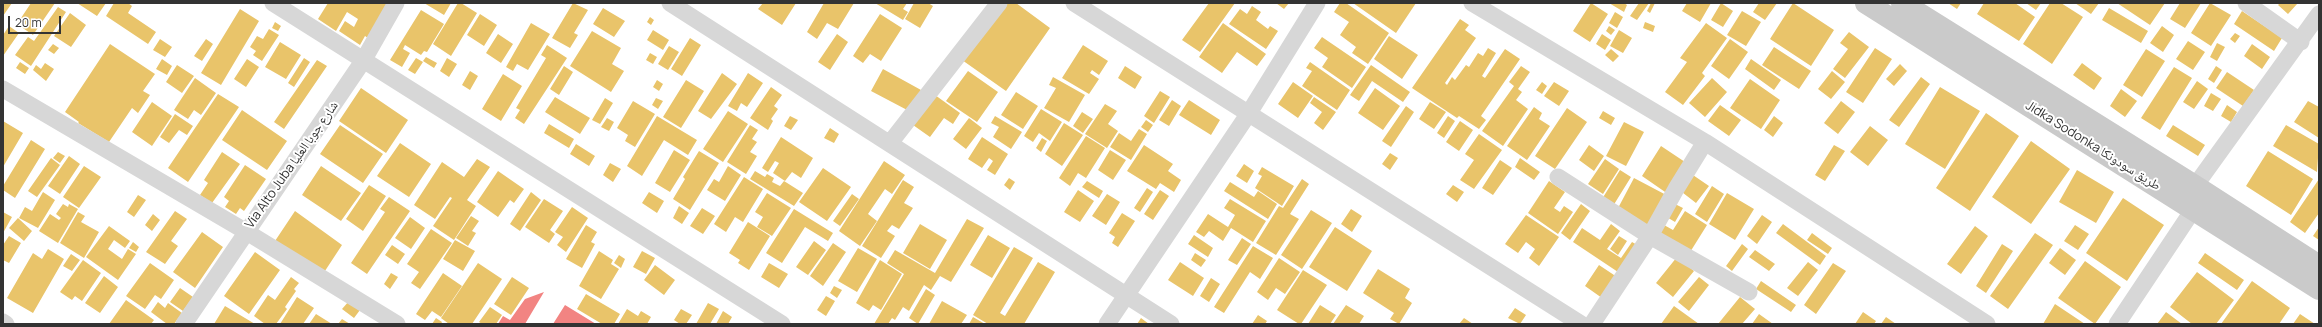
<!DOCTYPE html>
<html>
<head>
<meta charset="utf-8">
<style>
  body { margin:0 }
  #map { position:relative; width:2322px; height:327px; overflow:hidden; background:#fff; font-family:Manrope,sans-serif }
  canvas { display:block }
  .frame { position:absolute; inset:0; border:4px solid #333; pointer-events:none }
  .scale { position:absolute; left:8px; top:16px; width:53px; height:18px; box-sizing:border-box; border:2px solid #333; border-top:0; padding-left:5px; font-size:12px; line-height:14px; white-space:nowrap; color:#333; -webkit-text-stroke:3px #fff; paint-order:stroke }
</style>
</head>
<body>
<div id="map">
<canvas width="2322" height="327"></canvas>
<div class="frame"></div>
<div class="scale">20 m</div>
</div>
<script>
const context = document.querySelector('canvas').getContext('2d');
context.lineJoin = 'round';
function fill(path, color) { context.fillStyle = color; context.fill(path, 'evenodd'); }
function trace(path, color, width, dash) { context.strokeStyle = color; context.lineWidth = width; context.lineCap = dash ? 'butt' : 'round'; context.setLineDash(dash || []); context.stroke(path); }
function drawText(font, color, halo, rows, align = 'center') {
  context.font = font + ' Manrope,"Noto Naskh Arabic",sans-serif'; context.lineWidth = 4; context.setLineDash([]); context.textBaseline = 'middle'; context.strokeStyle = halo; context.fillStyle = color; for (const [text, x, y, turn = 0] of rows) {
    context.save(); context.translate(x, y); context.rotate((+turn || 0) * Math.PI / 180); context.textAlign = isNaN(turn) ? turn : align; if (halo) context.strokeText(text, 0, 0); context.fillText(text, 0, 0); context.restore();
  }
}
const homes = new Path2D(`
  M3 3H12L3 16Z
  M31 3H55L33 35 17 24Z
  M77 3H106L97 16Z
  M114 3H128L132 6 128 13 156 32 148 44 106 16Z
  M328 3 367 4 395 3 372 41 365 36 360 45 339 31 345 21 354 27 358 19 347 12 336 31 318 19Z
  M424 3H451L444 15Z
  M458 3H461L477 13 451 56 433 44Z
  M573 3 588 10 574 33 578 35 570 48 552 38Z
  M763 3H796L782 25 758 9Z
  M824 3H854L838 29 827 23 817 39 807 32Z
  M875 3H907L903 9 908 12 903 20Z
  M914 3H928L933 6 920 28 905 19Z
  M1003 3H1016L1050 28 1006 91 962 60Z
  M1209 3H1235L1200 52 1182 40Z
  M1276 3H1289L1284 9Z
  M1340 3H1346L1389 33 1368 64 1352 53 1356 47 1340 35 1349 22 1334 12Z
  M1353 3H1416L1396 33Z
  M1591 3 1608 14 1590 42 1573 31Z
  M1609 3H1624L1627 5 1624 12Z
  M1639 3H1649L1637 20 1630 16Z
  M1651 3H1655L1650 13 1647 11Z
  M1687 3H1711L1700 22 1682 11Z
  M1721 3 1733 11 1723 27 1711 20Z
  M1759 3H1777L1765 20 1753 12Z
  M1793 3 1834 30 1811 66 1770 39Z
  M1948 3H1961L1957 9Z
  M1984 3H2015L2035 17 2019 41 1977 14Z
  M2026 3H2041L2036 10Z
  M2050 3H2061L2083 17 2052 64 2023 44Z
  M2075 3H2099L2091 14Z
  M2117 3H2165L2150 25Z
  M2180 3H2201L2185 28 2170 19Z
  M2210 3 2231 15 2211 46 2191 33Z
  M2280 3H2298L2288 14 2278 5Z
  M1252 6 1261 12 1256 20 1268 29 1270 26 1278 31 1266 49 1229 24 1240 9 1247 14Z
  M58 7 66 12 31 66 15 55 28 37 34 41Z
  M603 8 625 21 614 37 593 24Z
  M2109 8 2148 31 2141 43 2102 20Z
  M240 9 259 21 221 85 201 73Z
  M421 10 444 24 427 52 424 51 421 55 405 45 403 49 410 53 402 67 390 60Z
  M1742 11 1761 22 1746 46 1727 35Z
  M2242 11 2282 38 2274 51 2234 24Z
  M1615 12 1623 17 1617 28 1609 23Z
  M70 13 86 25 71 47 54 36Z
  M480 14 497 25 484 46 467 35Z
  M880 14 902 28 881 61 870 54 863 63 853 56Z
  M650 17 654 20 651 25 647 22Z
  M1460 19 1469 25 1465 30 1476 38 1445 83 1447 85 1452 77 1455 80 1466 65 1469 67 1478 53 1483 56 1488 48 1496 53 1482 76 1485 78 1505 49 1520 59 1481 116 1486 120 1479 129 1459 116 1457 118 1412 88Z
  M275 22 281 26 278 31 272 28Z
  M1645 22 1655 26 1653 32 1643 28Z
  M531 23 550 34 528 70 517 64 513 71 506 67Z
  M1223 23 1266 54 1257 66 1237 52 1222 73 1199 57Z
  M1706 23 1727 38 1702 73 1705 76 1683 105 1665 92 1687 62 1680 58Z
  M9 26 19 33 3 56V35Z
  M1609 26 1615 30 1611 35 1606 31Z
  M2162 26 2174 35 2163 52 2150 43Z
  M269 29 279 35 262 61 253 55 256 51 250 47 257 36 263 39Z
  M653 30 669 40 663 50 647 40Z
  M1619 30 1632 38 1623 53 1610 46Z
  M592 31 621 48 612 64 624 71 611 92 570 66Z
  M1849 32 1869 47 1845 78 1833 69 1848 49 1840 43Z
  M2235 33 2240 36 2235 43 2230 39Z
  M498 34 513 44 501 63 486 53Z
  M837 34 848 42 830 70 818 62Z
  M1602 34 1611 40 1605 50 1596 44Z
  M1389 36 1418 55 1402 79 1374 59Z
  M1322 37 1366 67 1352 88 1322 67 1328 58 1314 48Z
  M690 38 701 45 682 76 671 69Z
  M160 39 172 47 165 57 153 50Z
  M206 39 213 44 202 61 194 56Z
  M1730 39 1748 52 1729 79 1711 66Z
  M2188 41 2205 52 2193 70 2176 59Z
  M280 42 301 55 286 79 265 67Z
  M2217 43 2225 47 2217 61 2210 57Z
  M53 44 59 48 54 54 48 50Z
  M110 44 155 74 143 91 150 95 138 113 132 108 109 142 78 123 79 122 65 112Z
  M2252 44 2270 57 2262 69 2244 56Z
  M547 45 567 58 524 124 515 118 520 110 516 108 546 58 541 55Z
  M1083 45 1108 61 1099 75 1092 70 1090 73 1099 79 1089 94 1062 78Z
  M669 46 679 52 668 70 658 64Z
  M1774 47 1811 71 1799 89 1762 65Z
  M1875 48 1892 59 1863 103 1846 92Z
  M1611 49 1619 56 1613 62 1605 55Z
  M2146 49 2165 61 2142 97 2123 85Z
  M650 53 657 57 653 64 646 60Z
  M426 57 437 63 434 68 423 61Z
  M304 58 310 62 294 87 288 83Z
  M416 58 423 62 415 74 408 70Z
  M447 58 457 64 449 77 440 71Z
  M162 59 172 66 167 75 156 69Z
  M247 59 259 67 246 87 234 79Z
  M1751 59 1781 80 1774 90 1745 69Z
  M317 60 327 66 284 129 274 122Z
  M20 62 29 68 25 74 16 68Z
  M1310 62 1350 90 1337 110 1302 86 1312 71 1306 68Z
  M45 63 54 69 46 81 33 70 36 65 41 69Z
  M2082 63 2102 78 2094 90 2073 75Z
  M1900 64 1907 71 1894 86 1886 79Z
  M177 65 194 76 182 93 166 82Z
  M1371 65 1410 92 1403 102 1372 81 1359 101 1350 95Z
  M564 66 573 72 559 95 550 89Z
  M1125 66 1142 77 1135 89 1118 78Z
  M1521 66 1530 72 1518 89 1522 92 1516 100 1528 109 1503 146 1482 131 1514 86 1509 82Z
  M2216 66 2222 70 2214 83 2208 79Z
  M2174 67 2192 78 2160 130 2141 118Z
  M883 69 921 90 909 111 871 91Z
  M470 71 478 76 470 90 462 85Z
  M968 71 998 92 977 122 946 101Z
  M1832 71 1845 82 1831 99 1818 89Z
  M2227 72 2254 90 2243 106 2216 88Z
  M722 73 737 84 711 119 698 111Z
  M748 73 763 83 747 107 741 103 737 111 728 106Z
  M503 74 522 86 501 121 482 109Z
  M1053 77 1085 95 1069 122 1044 108 1056 88 1049 85Z
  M1921 77 1930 84 1899 127 1889 120Z
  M195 78 216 93 201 115 194 110 188 119 174 110Z
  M1712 78 1727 92 1705 117 1689 103Z
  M1750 79 1780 100 1761 129 1730 108Z
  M657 80 663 84 659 91 653 87Z
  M686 80 704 91 681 128 663 117Z
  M2197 81 2208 89 2194 109 2183 102Z
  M1293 82 1313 96 1298 118 1278 104Z
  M1542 82 1547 86 1542 94 1536 90Z
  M1554 82 1569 91 1559 106 1544 96Z
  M771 87 782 95 774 106 778 109 771 119 773 121 768 130 750 118Z
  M1940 87 1980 111 1945 169 1905 144Z
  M361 88 408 120 386 153 339 121Z
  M1375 88 1400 106 1383 130 1358 113Z
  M2121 89 2137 101 2125 117 2110 106Z
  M1160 91 1170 97 1154 123 1144 116Z
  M1016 92 1038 106 1023 129 1001 115Z
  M2211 93 2221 99 2213 111 2204 106Z
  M218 94 239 107 188 182 168 168Z
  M935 95 960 113 953 124 944 118 930 137 913 125Z
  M555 97 590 118 580 134 545 112Z
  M1314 97 1336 112 1323 130 1314 123 1322 112 1310 103Z
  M605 98 613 103 600 124 592 120Z
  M656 98 663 101 658 109 652 105Z
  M1172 100 1181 106 1169 126 1159 120Z
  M1189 100 1220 120 1211 135 1179 115Z
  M633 101 655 114 635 147 625 141 628 135 617 128Z
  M1841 101 1855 112 1838 134 1824 123Z
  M2308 101 2319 107V138L2294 122Z
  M152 102 172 116 152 146 132 132Z
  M1430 102 1446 112 1434 129 1419 119Z
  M1105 104 1117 111 1108 124 1118 131 1107 148 1085 134Z
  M1720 105 1741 120 1729 136 1708 121Z
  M2227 105 2237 112 2231 122 2221 116Z
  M1406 106 1414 112 1391 147 1382 141Z
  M1534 107 1542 113 1539 119 1550 126 1527 160 1507 146Z
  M1567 108 1587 122 1555 169 1535 156Z
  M1041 109 1062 122 1050 141 1039 133 1033 142 1024 136Z
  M242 110 287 141 267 170 222 140Z
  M728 111 748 124 723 162 703 149Z
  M1603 111 1615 118 1611 125 1599 118Z
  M1082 112 1093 119 1083 133 1073 126Z
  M1986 113 2019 136 1970 211 1936 188Z
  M175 114 193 126 187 135 179 130 169 143 160 137Z
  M657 116 697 140 688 155 664 140 642 176 627 166Z
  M790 116 798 120 791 130 784 126Z
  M995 116 1022 132 1011 149 993 137 999 127 991 123Z
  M1448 116 1455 121 1444 138 1437 133Z
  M1774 116 1783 123 1773 137 1764 130Z
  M607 118 614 122 609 131 601 127Z
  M969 118 982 128 966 149 953 139Z
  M1146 120 1153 125 1148 132 1141 127Z
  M3 121 23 133 3 167Z
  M1460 121 1473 130 1459 151 1446 142Z
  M1624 122 1644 132 1626 166 1606 156Z
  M1064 123 1083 135 1062 166 1045 154Z
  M549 124 574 139 569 148 544 133Z
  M340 125 383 154 363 183 320 154Z
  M750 125 758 130 752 139 757 142 750 152 757 156 746 174 727 162Z
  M2173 125 2205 145 2198 156 2166 136Z
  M2286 125 2319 144 2317 172 2273 146Z
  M1870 126 1888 140 1868 166 1850 152Z
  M830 128 839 134 834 143 824 138Z
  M1139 129 1147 134 1131 160 1110 147 1119 133 1131 141Z
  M1479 134 1502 150 1474 189 1460 180 1474 160 1465 154Z
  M1086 136 1105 148 1086 178 1078 173 1070 186 1059 178Z
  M781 137 813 158 801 178 792 172 785 181 773 173 779 163 775 161 768 172 762 168Z
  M982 137 1008 154 995 175 987 170 993 161 989 158 982 168 968 159Z
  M1042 138 1047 141 1041 152 1036 148Z
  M31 140 45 149 15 198 3 190V186Z
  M2031 141 2070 169 2031 224 1992 197Z
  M400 143 431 164 409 197 377 176Z
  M576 144 595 156 589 166 570 154Z
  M1144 145 1173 164 1168 171 1181 180 1174 192 1160 183 1156 189 1127 171Z
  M1589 145 1604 156 1594 171 1579 160Z
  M1834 145 1845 151 1825 181 1815 175Z
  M1661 146 1688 164 1668 194 1642 176Z
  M674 150 690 160 670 192 655 183Z
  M1110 150 1126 160 1113 180 1098 170Z
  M699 151 719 163 690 210 673 199 685 179 683 177Z
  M2268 151 2313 179 2291 215 2246 186Z
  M58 152 65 156 60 163 53 158Z
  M222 152 240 164 212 203 200 195 208 183 204 180Z
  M1390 153 1398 158 1390 170 1382 164Z
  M69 156 80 164 60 194 48 186Z
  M51 158 60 165 37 197 28 191Z
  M1520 158 1540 172 1534 180 1515 167Z
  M477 159 490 167 467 200 476 206 454 240 433 226 452 198 450 197 435 219 414 205 442 162 464 177Z
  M1605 159 1619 169 1603 194 1588 184Z
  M1500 160 1512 168 1493 195 1482 188Z
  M884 161 905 175 892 194 885 189 868 214 877 221 860 246 839 231Z
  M610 163 621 169 613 182 603 175Z
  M1244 164 1254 171 1247 183 1236 176Z
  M245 165 266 179 244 211 240 208 236 214 225 207 229 201 224 197Z
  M84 166 101 177 79 208 63 197Z
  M321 166 361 193 341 221 302 195Z
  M728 166 741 175 725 201 707 190 714 179 719 182Z
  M1262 167 1294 186 1282 206 1255 188 1262 176 1258 174Z
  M823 168 851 187 827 221 799 202Z
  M1620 170 1631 177 1613 206 1602 199Z
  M2077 170 2114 192 2096 223 2059 202Z
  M498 171 524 189 514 203 510 200 498 217 477 202Z
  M755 171 765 177 767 174 774 178 772 182 780 186 784 181 803 193 794 206 750 179Z
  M1690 173 1709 186 1696 203 1678 189Z
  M744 177 763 189 743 222 735 217 726 232 714 224Z
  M1009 178 1015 182 1010 190 1004 185Z
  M1634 178 1670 197 1652 230 1617 210Z
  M1302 179 1309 184 1290 214 1299 219 1276 255 1256 243 1279 206 1283 208Z
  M2319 179V213L2305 233 2290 222Z
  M903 180 914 187 904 203 913 208 899 229 892 225 887 231 895 236 881 258 862 246Z
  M1087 181 1103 191 1099 198 1082 187Z
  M1549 181 1565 192 1554 208 1560 212 1564 206 1573 212 1558 234 1528 213Z
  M1230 182 1254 197 1258 191 1277 204 1268 219 1224 191Z
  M369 185 386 196 363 231 346 219Z
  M1453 185 1464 192 1457 202 1446 194Z
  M1712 186 1724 194 1707 222 1695 214Z
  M1147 188 1153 192 1140 212 1134 208Z
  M1078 190 1094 201 1080 222 1064 212Z
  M1160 190 1169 196 1153 220 1144 214Z
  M43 192 55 200 38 228 19 218 25 207 32 211Z
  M531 192 541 200 520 231 510 224Z
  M649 192 664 201 657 213 642 203Z
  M767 193 791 208 772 236 757 227 763 217 755 212Z
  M1727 193 1754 209 1735 240 1709 224Z
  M852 194 859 199 840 226 833 221Z
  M1107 194 1120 202 1106 225 1092 216Z
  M138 195 146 200 134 217 127 212Z
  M389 197 410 211 367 274 351 263 385 212 380 209Z
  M2123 198 2164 225 2127 281 2086 253Z
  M544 199 563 211 550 230 555 234 549 243 525 227Z
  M1230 199 1266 221 1253 242 1231 228 1223 241 1209 231 1204 237 1196 232 1208 214 1228 227 1235 215 1224 208Z
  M1673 203 1683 208 1675 222 1665 216Z
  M63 204 68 207 69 204 78 209 58 243 39 231 50 214 59 220 61 218 56 214Z
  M1581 204 1590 211 1570 240 1561 233Z
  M679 206 689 213 682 224 673 218Z
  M572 207 588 218 566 252 557 245 563 237 555 232Z
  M702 208 715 216 703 234 690 226Z
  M794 209 833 233 828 241 805 227 782 263 766 253Z
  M1351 209 1362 216 1352 232 1341 224Z
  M1311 210 1332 223 1302 269 1281 255Z
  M175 211 187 219 171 241 178 246 165 264 146 252Z
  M295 211 342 245 321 277 275 241Z
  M1685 211 1707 225 1687 257 1656 237 1664 225 1673 230Z
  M3 212 12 217 3 233Z
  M78 212 85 216 81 222 99 232 84 258 60 243Z
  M1122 213 1135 221 1118 247 1112 243 1115 237 1109 233Z
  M153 214 160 220 152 231 145 225Z
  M1526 215 1559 237 1539 266 1529 258 1535 249 1526 242 1518 253 1505 244Z
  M1762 215 1772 222 1757 244 1747 236Z
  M471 216 479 221 472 231 476 233 468 246 456 238Z
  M410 217 425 228 411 249 395 238Z
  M18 218 32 231 24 241 9 228Z
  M967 219 984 228 951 282 940 276 931 290 924 285 909 311 903 307 895 320 892 318 888 324H874L904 274 887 263 895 250 935 273Z
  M748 222 770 236 749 270 738 263 740 260 729 253Z
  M920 224 947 240 930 269 903 253Z
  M1611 224 1620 231 1607 249 1621 258 1632 242 1639 246 1621 274 1573 242 1582 228 1600 240Z
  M1783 224 1826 256 1820 265 1776 233Z
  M586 225 597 232 591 242 595 244 582 268 566 259Z
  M2075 225 2089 234 2078 250 2064 241Z
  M109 226 130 241 125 248 114 240 108 249 122 259 128 249 136 254 118 280 86 257Z
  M1975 226 1988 236 1961 274 1947 264Z
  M1335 227 1372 251 1347 291 1309 267Z
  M2319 227V240L2313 236Z
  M431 229 452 243 420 289 411 283 419 272 407 264Z
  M202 232 223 247 195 288 173 272Z
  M1812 233 1832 248 1828 254 1807 240Z
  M2035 233 2053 245 2008 309 1990 296Z
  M988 235 1010 248 992 278 970 265Z
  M1194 235 1213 248 1208 257 1188 244Z
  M9 236 21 243 9 263 3 260V245Z
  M1619 236 1627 241 1618 255 1610 249Z
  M1242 238 1251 244 1237 265 1228 260Z
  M455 240 475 251 463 271 443 259Z
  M814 241 826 250 808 275 796 267Z
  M133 242 139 247 136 252 129 248Z
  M833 243 846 252 823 286 810 276Z
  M1742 244 1748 249 1732 271 1726 266Z
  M2002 244 2013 251 1986 293 1976 286Z
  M392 245 405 254 398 264 385 255Z
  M1253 246 1273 258 1260 279 1250 272 1224 313 1214 307Z
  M1014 247 1033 258 1000 313 1005 316 1038 262 1055 272 1024 324H988L973 315Z
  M858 248 877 259 857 292 838 281Z
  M2060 248 2076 260 2065 275 2049 263Z
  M48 249 64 259 33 313 7 298 33 253 42 259Z
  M1755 250 1775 264 1769 271 1749 257Z
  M599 251 613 260 611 264 619 269 601 299 579 286Z
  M642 251 655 258 646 274 633 267Z
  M255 252 280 270 249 314 224 296Z
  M1195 253 1206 260 1201 267 1191 260Z
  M2205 253 2244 280 2237 290 2198 263Z
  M71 254 80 260 72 271 63 266Z
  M619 255 625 259 621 268 614 263Z
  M1677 257 1694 271 1673 297 1656 283Z
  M1279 258 1300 272 1285 294 1276 288 1268 300 1257 292Z
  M83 260 101 273 82 301 75 296 72 300 60 292Z
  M880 260 902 274 881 310 873 305 869 311 856 303Z
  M2085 261 2121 287 2095 324 2058 298Z
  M1180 262 1204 278 1193 296 1168 280Z
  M1808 262 1818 270 1798 296 1787 288Z
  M150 263 174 280 161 299 155 295 145 309 126 296Z
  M478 263 502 279 472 324H449L441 318Z
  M769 263 788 274 779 288 761 277Z
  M1833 263 1846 271 1816 314 1804 305Z
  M655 265 675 280 664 295 644 280Z
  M1599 265 1617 277 1602 298 1585 286Z
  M1378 269 1410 289 1405 298 1412 303 1399 324 1390 319 1394 313 1363 293Z
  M1303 270 1327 285 1301 324H1299L1277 310Z
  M2197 272 2234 300 2216 324H2192L2170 307Z
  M391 273 398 277 390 289 384 284Z
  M443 273 462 286 441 317 432 311 425 320 416 314Z
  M104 276 118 287 100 313 85 303Z
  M291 277 299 283 294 289 296 291 285 307 287 309 276 324H265L254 316 268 295 275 300Z
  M512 277 529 288 511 315 494 304Z
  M1699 277 1709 285 1689 311 1678 302Z
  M1211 278 1220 284 1209 302 1200 296Z
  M1761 281 1796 305 1791 312 1756 289Z
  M2252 281 2290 308 2279 324H2221Z
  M834 286 842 290 837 298 830 293Z
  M180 288 193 297 183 311 170 302Z
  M926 289 935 295 918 324 909 318Z
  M586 294 620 314 614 324H602L577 309Z
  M826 296 835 301 826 316 817 310Z
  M297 297 314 308 303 324H280Z
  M1740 297 1755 309 1742 324H1718Z
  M126 300 154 320 151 324H109Z
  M349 301 360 310 354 318 342 309Z
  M942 301 967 315 961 324H929Z
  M158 302 165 308 168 303 182 313 174 324H167L151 312Z
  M708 303 719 309 710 324H696Z
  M2055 304 2085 324H2043Z
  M1320 305 1336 315 1330 324H1308Z
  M1346 305 1364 316 1359 324H1333Z
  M225 306 255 324H214Z
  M1674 306 1699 324H1661Z
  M490 307 502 315 496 324H482L479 322Z
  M1515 308 1526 315 1520 324 1508 318Z
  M627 309 638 316 641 311 651 317 647 324H618Z
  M681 309 692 315 686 324H680L674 320Z
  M723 311 732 317 728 324H716Z
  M1863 312 1876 321 1874 324H1855Z
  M2166 312 2182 324H2157Z
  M316 314 332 324H309Z
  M1759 314 1773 324H1752Z
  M2300 314 2315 324H2293Z
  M1258 315 1267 321 1265 324H1252Z
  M973 317 985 324H969Z
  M1886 317 1896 324H1881Z
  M436 318 442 322 441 324H432Z
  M1141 318 1149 324H1137Z
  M1464 318 1473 324H1459Z
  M342 319 350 324H338Z`);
const health = new Path2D(`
  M544 292 525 324H498L503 316 510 320 525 299Z
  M565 305 596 324H553Z`);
const minor = new Path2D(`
  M273 3 782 324
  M670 3 1171 324
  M1074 3 1581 324
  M1472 3 1705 142 1987 324
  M2246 3 2301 42
  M3 89 245 231 397 324
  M890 143 999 3
  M1558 177 1650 236 1749 292
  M3 322 6 324
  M184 324 363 61 396 3
  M1107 324 1249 113 1317 3
  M1592 324 1650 236 1676 189 1705 142
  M2117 324 2193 210 2195 186 2319 14`);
const major = new Path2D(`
  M1866 3 2319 289
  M1902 3 2195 186 2319 266`);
const streetNames = [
  ["Jidka Sodonka طريق سودونكا",2093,146,32],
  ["Via Alto Juba شارع جوبا العليا",292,165,-55]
];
fill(homes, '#e9c46a');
fill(health, '#f28482');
trace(minor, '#d7d7d7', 17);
trace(major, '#cacaca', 22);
drawText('13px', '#333', '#fff', streetNames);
</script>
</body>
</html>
